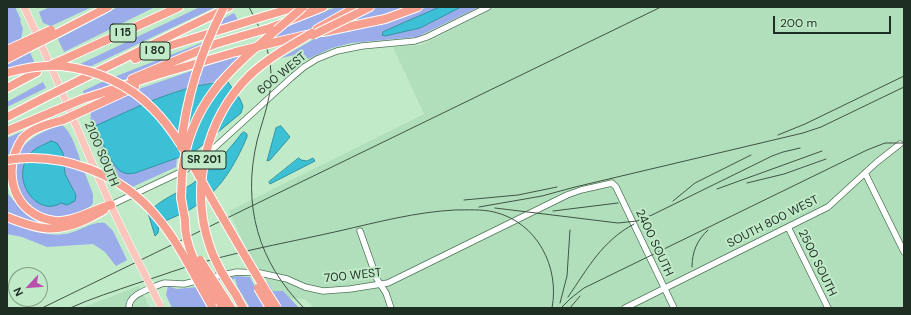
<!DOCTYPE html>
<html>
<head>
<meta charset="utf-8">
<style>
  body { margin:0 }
  #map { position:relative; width:911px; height:315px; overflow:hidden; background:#c1eac9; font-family:"DM Sans",sans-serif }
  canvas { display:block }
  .frame { position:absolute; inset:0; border:8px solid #1e2e22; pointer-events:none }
  .north { position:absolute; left:8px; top:267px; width:40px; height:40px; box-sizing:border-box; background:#c1eac9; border:1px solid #809f86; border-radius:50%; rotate:244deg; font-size:11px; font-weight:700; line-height:16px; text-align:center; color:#1e2e22 }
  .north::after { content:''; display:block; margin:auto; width:14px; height:18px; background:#b94eaf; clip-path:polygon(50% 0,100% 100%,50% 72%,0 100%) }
  .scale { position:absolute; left:773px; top:16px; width:118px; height:18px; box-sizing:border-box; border:2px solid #1e2e22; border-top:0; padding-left:5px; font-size:12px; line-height:14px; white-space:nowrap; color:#1e2e22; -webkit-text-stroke:3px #c1eac9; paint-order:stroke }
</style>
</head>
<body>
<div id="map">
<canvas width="911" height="315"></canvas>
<div class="frame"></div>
<div class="north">N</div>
<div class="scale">200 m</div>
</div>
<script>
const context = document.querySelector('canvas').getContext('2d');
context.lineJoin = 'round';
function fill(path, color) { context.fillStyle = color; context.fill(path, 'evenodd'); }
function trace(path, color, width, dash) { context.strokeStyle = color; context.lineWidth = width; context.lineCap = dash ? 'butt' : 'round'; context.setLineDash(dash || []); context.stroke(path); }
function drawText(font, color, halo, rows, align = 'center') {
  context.font = font + ' "DM Sans",sans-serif'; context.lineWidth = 4; context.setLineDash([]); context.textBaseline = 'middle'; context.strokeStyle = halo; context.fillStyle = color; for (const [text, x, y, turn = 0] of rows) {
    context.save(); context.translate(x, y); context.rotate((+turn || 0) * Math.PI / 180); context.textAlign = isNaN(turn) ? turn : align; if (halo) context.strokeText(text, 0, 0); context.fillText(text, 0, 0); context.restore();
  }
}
const built = new Path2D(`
  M497 7H904V308H314L305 299 278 298 248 253 229 211 424 114 393 47 421 45Z
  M139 286 150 308H81Z`);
const green = new Path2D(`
  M7 7H15L21 20 20 21 23 29 21 39 7 45Z
  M50 7H92L51 26 43 23 39 12Z
  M118 7H155L64 52 58 39Z
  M200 7H216L87 68 76 66Z
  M337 7H346L345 9 304 32 277 38 276 36 289 24Z
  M377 7H407L379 17 378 16 356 22 357 17Z
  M427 7H479L417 37 351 43 332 48 308 59 303 53 281 58 316 38 390 22Z
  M234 13 238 20 217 27 221 20Z
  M204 42 201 50 121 81 114 77Z
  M30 52 35 64 7 68V64Z
  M241 55 214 82 194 87 200 68Z
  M194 70 188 89 177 91 151 102 136 90Z
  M104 81 112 85 84 97 83 91Z
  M43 82 46 88 7 107V102Z
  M128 94 143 105 135 173 177 158 176 167 130 188 110 175 90 127 91 111Z
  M58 116 59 118 34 129 13 150 7 158V138Z
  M61 124C73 133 76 150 82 164L17 156C27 137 43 132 61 124Z
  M24 163 22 173 61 203 76 195 65 174 64 166 84 171 93 194V203L91 206 84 210 73 215 59 218 36 213 17 192 14 164Z
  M7 190 8 194C21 209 29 218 49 223V225L34 222 7 214Z
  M7 220C27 228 48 239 70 233 82 230 92 221 105 223L113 231 127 260 116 266 105 252 93 244 47 247 22 237 7 234Z
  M238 276 250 277 266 308H250L237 286 235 278 233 280 231 277Z
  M265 281 268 283 273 291H283L299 308H282Z
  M168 286 177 289 197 287 210 308H172L166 295Z`);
const water = new Path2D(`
  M440 7H461L420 28 385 36 382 35 383 32Z
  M228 82 240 99 243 106 241 113 194 152 135 173C130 174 126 174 122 172 111 166 101 138 95 126 136 108 183 83 228 82Z
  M281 126 290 137 270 160 267 161 276 128Z
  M244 132 247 134V137C235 165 220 191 194 207 183 215 170 217 159 225L158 233 155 236 148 213C159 200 178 193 192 184 211 170 228 151 242 133Z
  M51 141 57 143 63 153 65 174 76 195 75 201 67 205 61 203C35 219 6 173 34 150 39 146 46 144 51 141Z
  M299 158 301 160 307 161 313 158 315 161 270 184 269 182Z`);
const minor = new Path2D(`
  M865 173 904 252
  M111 205 183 171 193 165 213 149 291 78 304 67 317 59 337 51 362 46 415 41 427 37 488 7
  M788 227 828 308
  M360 231 377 279 386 293 391 308
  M208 278 237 272 260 273 287 279 305 287 323 291 350 289 388 283 567 195 581 190 612 183 616 187 674 308
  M129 308C128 294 150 289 161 284L164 283 184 284 200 280
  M625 308 828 207 877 162 900 144`);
const major = new Path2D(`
  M24 7C60 82 88 160 125 235`);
const highway = new Path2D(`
  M362 11 370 7
  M265 16 296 7
  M270 28 323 7
  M317 29 356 7
  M323 32 385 19 418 7
  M54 35 108 7
  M276 42 306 35
  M7 50 27 41
  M67 58 179 7
  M7 59 30 47
  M135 59 156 50 233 26
  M132 79 215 44 242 36
  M80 80 229 7
  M7 88 37 72
  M83 99 160 74 236 52
  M87 109 135 87
  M7 117 42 99
  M63 120C49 124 31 128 22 139 0 172 14 216 55 221 72 223 94 209 111 205
  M7 131 52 112
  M182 174 181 198 185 220
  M7 217C37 229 54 234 85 220 91 217 98 214 104 210
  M236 295 243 308
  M224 297 231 308
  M217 300 222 308`);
const tram = new Path2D(`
  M249 7C260 28 270 49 271 73 272 97 263 118 257 141 242 205 258 262 304 308`);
const rail = new Path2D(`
  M778 135 805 124 904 76
  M747 183 784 174 826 159
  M717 189 822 151
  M464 200 518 195 557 187
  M673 201 695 183 751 155
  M479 207 542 196 575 187 803 133 821 127 904 87
  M495 208 618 223 637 221 652 215 772 156 783 152 800 148
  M553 211 618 203
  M692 267C692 252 697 240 708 230
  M568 297C588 268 602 241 634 224
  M560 303 567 276 570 230
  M42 308 661 7
  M70 308C92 298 115 291 138 283 161 276 183 267 207 261 250 249 295 241 339 231 378 222 416 212 455 210 468 210 481 209 494 212 537 222 560 267 552 308
  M561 308 571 298 584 288 867 150 885 143H904
  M570 308 580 296`);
const majorBridge = new Path2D(`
  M125 235 160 305`);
const highwayBridge = new Path2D(`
  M233 26 265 16
  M313 35 362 11
  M242 36 270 28
  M27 41 51 30
  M30 47 54 35
  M236 52 276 42
  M51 65 67 58
  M7 73C24 68 44 65 61 66 95 69 130 85 153 109 179 135 195 170 213 201 234 237 254 273 277 308
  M42 99 80 80
  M52 112 83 99
  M63 120 87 109
  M181 147C186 97 201 51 224 7
  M7 160C61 151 122 174 157 217 180 244 195 278 213 308
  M182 174C190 91 246 58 303 7
  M185 220C184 249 202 276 217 300
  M200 260 224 297
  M258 288 270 308
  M236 295C225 279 215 263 209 244 190 186 206 119 249 76 268 58 290 46 312 33`);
const shields = [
  [123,33,26],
  [155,51,30],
  [204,160,44]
];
const shieldNames = [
  ["I 15",123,33],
  ["I 80",155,51],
  ["SR 201",204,160]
];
const streetNames = [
  ["600 WEST",282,74,-39],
  ["2100 SOUTH",101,154,67],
  ["SOUTH 800 WEST",773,222,-27],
  ["2400 SOUTH",654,243,65],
  ["2500 SOUTH",817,263,64],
  ["700 WEST",353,276,-6]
];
fill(built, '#b1dfbb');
fill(green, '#9aace9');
fill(water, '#3bc0d6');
trace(water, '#3294a0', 1);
trace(minor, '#507559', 7);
trace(major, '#fff', 8);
trace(highway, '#fff', 10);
trace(minor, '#fff', 5.5);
trace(major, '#fbc6bc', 7);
trace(highway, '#f8a090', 8);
trace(tram, '#405545', 1);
trace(rail, '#405545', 1);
trace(majorBridge, '#fff', 8, []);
trace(highwayBridge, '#fff', 10, []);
trace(majorBridge, '#fbc6bc', 7);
trace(highwayBridge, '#f8a090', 8);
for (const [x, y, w] of shields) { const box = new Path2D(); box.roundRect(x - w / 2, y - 9, w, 18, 3); context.fillStyle = '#c1eac9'; context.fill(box); trace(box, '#1e2e22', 1); }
drawText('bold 11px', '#1e2e22', null, shieldNames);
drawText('12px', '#1e2e22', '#c1eac9', streetNames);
</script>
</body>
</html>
